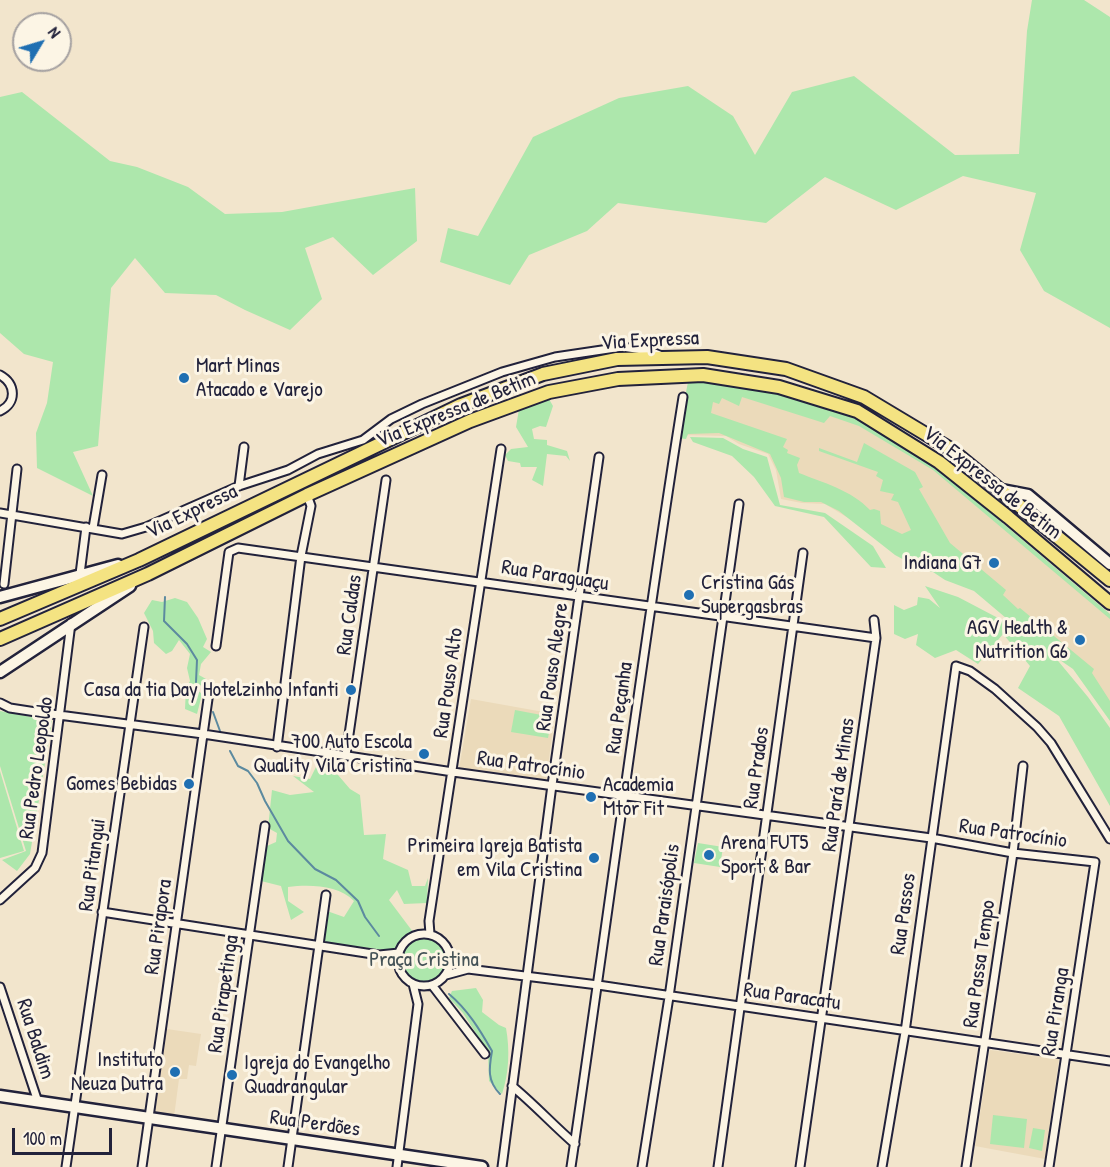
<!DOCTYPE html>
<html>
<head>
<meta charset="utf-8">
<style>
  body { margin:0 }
  #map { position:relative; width:1110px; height:1167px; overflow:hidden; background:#f2e5cc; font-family:"Patrick Hand",sans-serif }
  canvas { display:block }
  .north { position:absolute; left:12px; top:12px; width:60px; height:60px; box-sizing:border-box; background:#fcf5e5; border:2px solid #a5a1a1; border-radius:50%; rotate:52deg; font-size:16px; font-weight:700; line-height:24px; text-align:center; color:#22223b }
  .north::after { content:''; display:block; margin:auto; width:21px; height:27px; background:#1f6fb2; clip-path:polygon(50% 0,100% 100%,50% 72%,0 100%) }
  .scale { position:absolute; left:12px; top:1128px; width:100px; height:27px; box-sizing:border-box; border:3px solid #22223b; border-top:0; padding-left:8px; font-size:18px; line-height:21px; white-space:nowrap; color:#22223b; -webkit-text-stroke:4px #fcf5e5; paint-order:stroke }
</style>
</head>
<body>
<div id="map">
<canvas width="1110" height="1167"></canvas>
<div class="north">N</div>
<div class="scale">100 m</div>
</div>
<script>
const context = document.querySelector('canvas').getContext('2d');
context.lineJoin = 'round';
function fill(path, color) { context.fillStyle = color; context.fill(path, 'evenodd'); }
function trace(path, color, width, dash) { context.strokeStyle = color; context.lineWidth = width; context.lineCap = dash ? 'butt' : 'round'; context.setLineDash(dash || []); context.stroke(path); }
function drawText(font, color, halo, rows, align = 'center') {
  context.font = font + ' "Patrick Hand",sans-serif'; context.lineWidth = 6; context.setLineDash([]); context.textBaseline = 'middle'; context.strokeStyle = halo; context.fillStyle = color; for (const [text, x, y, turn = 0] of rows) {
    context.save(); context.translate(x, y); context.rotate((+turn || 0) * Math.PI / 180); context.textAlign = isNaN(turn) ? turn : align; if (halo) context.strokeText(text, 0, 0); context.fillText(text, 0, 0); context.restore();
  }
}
const built = new Path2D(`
  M688 385 731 386 856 423 934 468 1110 616V706L1094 682 995 593 909 555 825 504 802 503 781 499 776 470 768 454 739 444 726 436 681 435Z
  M471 699 555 714 546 781 459 769Z
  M167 1029 201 1034 196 1066 189 1065 187 1079H179L174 1117 155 1114Z
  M990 1050 1059 1059 1045 1159 975 1146Z`);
const green = new Path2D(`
  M1032 0H1084L1110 17V328L1044 291 1020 250 1036 193 963 176 896 210 825 177 766 223 618 203 587 231 529 255 510 285 440 262 448 228 478 236 533 137 619 98 688 86 733 116 755 155 792 92 854 76 955 155 1019 154 1027 31Z
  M22 92 110 161 137 167 188 187 225 214 282 212 415 188 417 241 373 275 333 237 305 248 322 299 290 330 245 310 216 295 165 293 135 258 111 288 98 446 73 452 93 496 37 468 36 433 47 403 53 362 24 354 0 333V97Z
  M688 382 755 386 822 406 864 421 940 470 1110 614V619L933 470 859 426 830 416 824 423 742 397 739 406 722 398 719 404 713 402 711 413 787 439 783 447 788 450 787 453 800 458 797 465 799 473C824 483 851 490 870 510L874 509 880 511 881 524 902 534 911 530 898 502 891 500 894 494 880 491 883 480 876 476 878 472 819 451V448L857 462 864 443 915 472 923 487 919 489 950 543 1006 590 1003 595 1018 609 1020 608 1094 669 1092 673 1110 701V721L1073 669 1054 656 1088 697 1110 728V806L1059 716 1018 688 1030 666 1003 634 978 664 956 650 935 658 916 645 918 634 905 639 894 634V605L904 610 917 605 918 597 929 599 940 608 925 586 958 597 1019 629 974 591 945 580 933 572 921 569 895 555 839 511 821 502H804L784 497 781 478 770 454 719 433 688 434 686 439 677 438Z
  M549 399 553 406 546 427 540 426 532 429 534 439 547 440V445L567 451 570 461 566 456 547 454 543 486 532 480 537 467H521L520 463 508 461 505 455 511 449 528 447 516 427 519 409 528 404Z
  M690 437 723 438 743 449 767 457 780 505 825 513 873 546 886 568 871 567 824 517 775 506 754 477 732 456 693 442Z
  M175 598 187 602 198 618 207 639 203 647 211 652 201 664 199 675 206 679 199 687 192 685 202 694 197 714 185 709 186 688 190 681 187 668 190 654 179 640 172 651 166 654 154 643 153 631 144 613 152 600 162 602Z
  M515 710 552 717 548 738 511 732Z
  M0 711 52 721 30 854 17 871 2 860 26 851 0 766Z
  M317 765 338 775 350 789 360 795 364 835 386 834 383 859 408 870 412 886H425L428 878 427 903 404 904 397 890 389 900 413 932 392 951 324 942 327 911 344 917 354 901C339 885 309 884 288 887V901L304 912 291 920 281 886 261 881 267 846 276 842 277 833 268 828 272 790 290 795 314 792 293 776 310 779Z
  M0 771 24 851 0 858Z
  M698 843 723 847 720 867 694 863Z
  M400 960a24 24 0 1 1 48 0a24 24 0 1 1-48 0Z
  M476 988 483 1000 482 1012 499 1025 506 1028C510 1050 509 1073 502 1094L489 1081 488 1052 463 1013 449 998 452 991Z
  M993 1115 1027 1119 1024 1148 990 1144Z
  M1033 1128 1045 1130 1042 1151 1029 1148Z`);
const stream = new Path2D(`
  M165 597 164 621 187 644 197 660 196 682
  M213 712 220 731
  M230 751 238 766 248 771 257 783 265 801 288 841 315 869 336 880 358 901 365 917 379 936
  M449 994C468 1010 480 1030 492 1051 489 1068 487 1081 500 1094`);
const street = new Path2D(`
  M0 375C16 384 17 403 0 411
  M239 486 244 447
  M0 513 122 534 146 527 239 486 288 470 318 454 363 440 391 419 422 404 502 372 555 357 622 347 650 351 662 356
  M93 528 102 475
  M80 574 86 527
  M4 584 17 469
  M216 646 229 552 238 548 876 638
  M0 703 10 708 36 712 203 734 453 772 931 838 1013 853 1095 862 1049 1167
  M277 747 301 556 311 506 307 495
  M346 755 386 480
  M0 900 35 868 42 853 71 623
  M102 912 379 955 399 953
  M398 960a26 26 0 1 1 52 0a26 26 0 1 1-52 0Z
  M430 934 429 921 501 449
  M450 957 468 969
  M446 975 468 969 598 985 1110 1061
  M432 985 485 1054
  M0 987 38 1102
  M512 1086C534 1104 553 1125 575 1144
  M66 1167 144 627
  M142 1167 209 692
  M216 1167 265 826
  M288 1167 326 895
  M397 1167 418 1004 413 984
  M502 1167 552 785 599 457
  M571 1167C609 910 642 653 683 397
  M642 1167 669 997 739 504
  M718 1167 803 553
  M800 1167 876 638 874 620
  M882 1167 905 1032 956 666 970 671 995 689 1037 727 1051 743 1110 839
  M966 1167 1013 853 1023 766`);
const secondary = new Path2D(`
  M1002 490 1028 495 1110 564
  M0 597 118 565
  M0 672 130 586
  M0 1096 482 1167`);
const highway = new Path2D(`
  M0 619 139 560 461 405 543 374 617 359 707 357 786 369 864 397 949 448 1110 580
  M0 639 148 574 307 495 470 421 549 392 618 379 703 375 779 387 857 411 939 462 1008 517 1110 603`);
const markers = [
  [184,378,6,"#1f6fb2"],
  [994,563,6,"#1f6fb2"],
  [689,595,6,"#1f6fb2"],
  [1080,640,6,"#1f6fb2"],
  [351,690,6,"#1f6fb2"],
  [424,754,6,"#1f6fb2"],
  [189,784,6,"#1f6fb2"],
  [591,797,6,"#1f6fb2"],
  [709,855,6,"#1f6fb2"],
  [594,858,6,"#1f6fb2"],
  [175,1072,6,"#1f6fb2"],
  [232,1075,6,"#1f6fb2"]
];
const streetNames = [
  ["Via Expressa",650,341,-3],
  ["Via Expressa de Betim",456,410,-22],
  ["Via Expressa de Betim",992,483,38],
  ["Via Expressa",192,512,-26],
  ["Rua Paraguaçu",555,576,9],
  ["Rua Caldas",350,615,-82],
  ["Rua Pouso Alegre",553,667,-82],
  ["Rua Pouso Alto",449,683,-82],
  ["Rua Peçanha",620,708,-82],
  ["Rua Patrocínio",531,766,8],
  ["Rua Pedro Leopoldo",37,768,-82],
  ["Rua Prados",757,768,-82],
  ["Rua Pará de Minas",839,785,-82],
  ["Rua Patrocínio",1013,834,8],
  ["Rua Pitangui",93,865,-82],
  ["Rua Paraisópolis",665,905,-82],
  ["Rua Passos",904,914,-82],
  ["Rua Pirapora",159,927,-82],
  ["Rua Passa Tempo",980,964,-82],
  ["Rua Pirapetinga",224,994,-82],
  ["Rua Paracatu",792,997,8],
  ["Rua Piranga",1056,1012,-81],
  ["Rua Baldim",35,1039,72],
  ["Rua Perdões",315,1124,8]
];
const poiNames = [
  ["Mart Minas",196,366,"left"],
  ["Atacado e Varejo",196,390,"left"],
  ["Indiana G7",982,563],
  ["Cristina Gás",701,583,"left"],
  ["Supergasbras",701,607,"left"],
  ["AGV Health &",1068,628],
  ["Nutrition G6",1068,652],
  ["Casa da tia Day Hotelzinho Infanti",339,690],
  ["700 Auto Escola",412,742],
  ["Quality Vila Cristina",412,766],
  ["Gomes Bebidas",177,784],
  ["Academia",603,785,"left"],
  ["Mtor Fit",603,809,"left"],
  ["Arena FUT5",721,843,"left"],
  ["Sport & Bar",721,867,"left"],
  ["Primeira Igreja Batista",582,846],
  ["em Vila Cristina",582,870],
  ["Instituto",163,1060],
  ["Neuza Dutra",163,1084],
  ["Igreja do Evangelho",244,1063,"left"],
  ["Quadrangular",244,1087,"left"]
];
const parkNames = [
  ["Praça Cristina",424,960]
];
fill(built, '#ebdaba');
fill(green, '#ade7ac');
trace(stream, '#5c8a9f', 2);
trace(street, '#22223b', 11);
trace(secondary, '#22223b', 15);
trace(highway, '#22223b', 16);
trace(street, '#fcf5e5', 7);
trace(secondary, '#fcf5e5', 10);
trace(highway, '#f4e382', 12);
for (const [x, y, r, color] of markers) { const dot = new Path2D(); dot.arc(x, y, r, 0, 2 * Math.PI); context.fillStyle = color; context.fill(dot); trace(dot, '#fcf5e5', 2); }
drawText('21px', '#22223b', '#fcf5e5', streetNames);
drawText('21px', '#22223b', '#fcf5e5', poiNames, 'right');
drawText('21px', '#455357', '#fcf5e5', parkNames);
</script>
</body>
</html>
